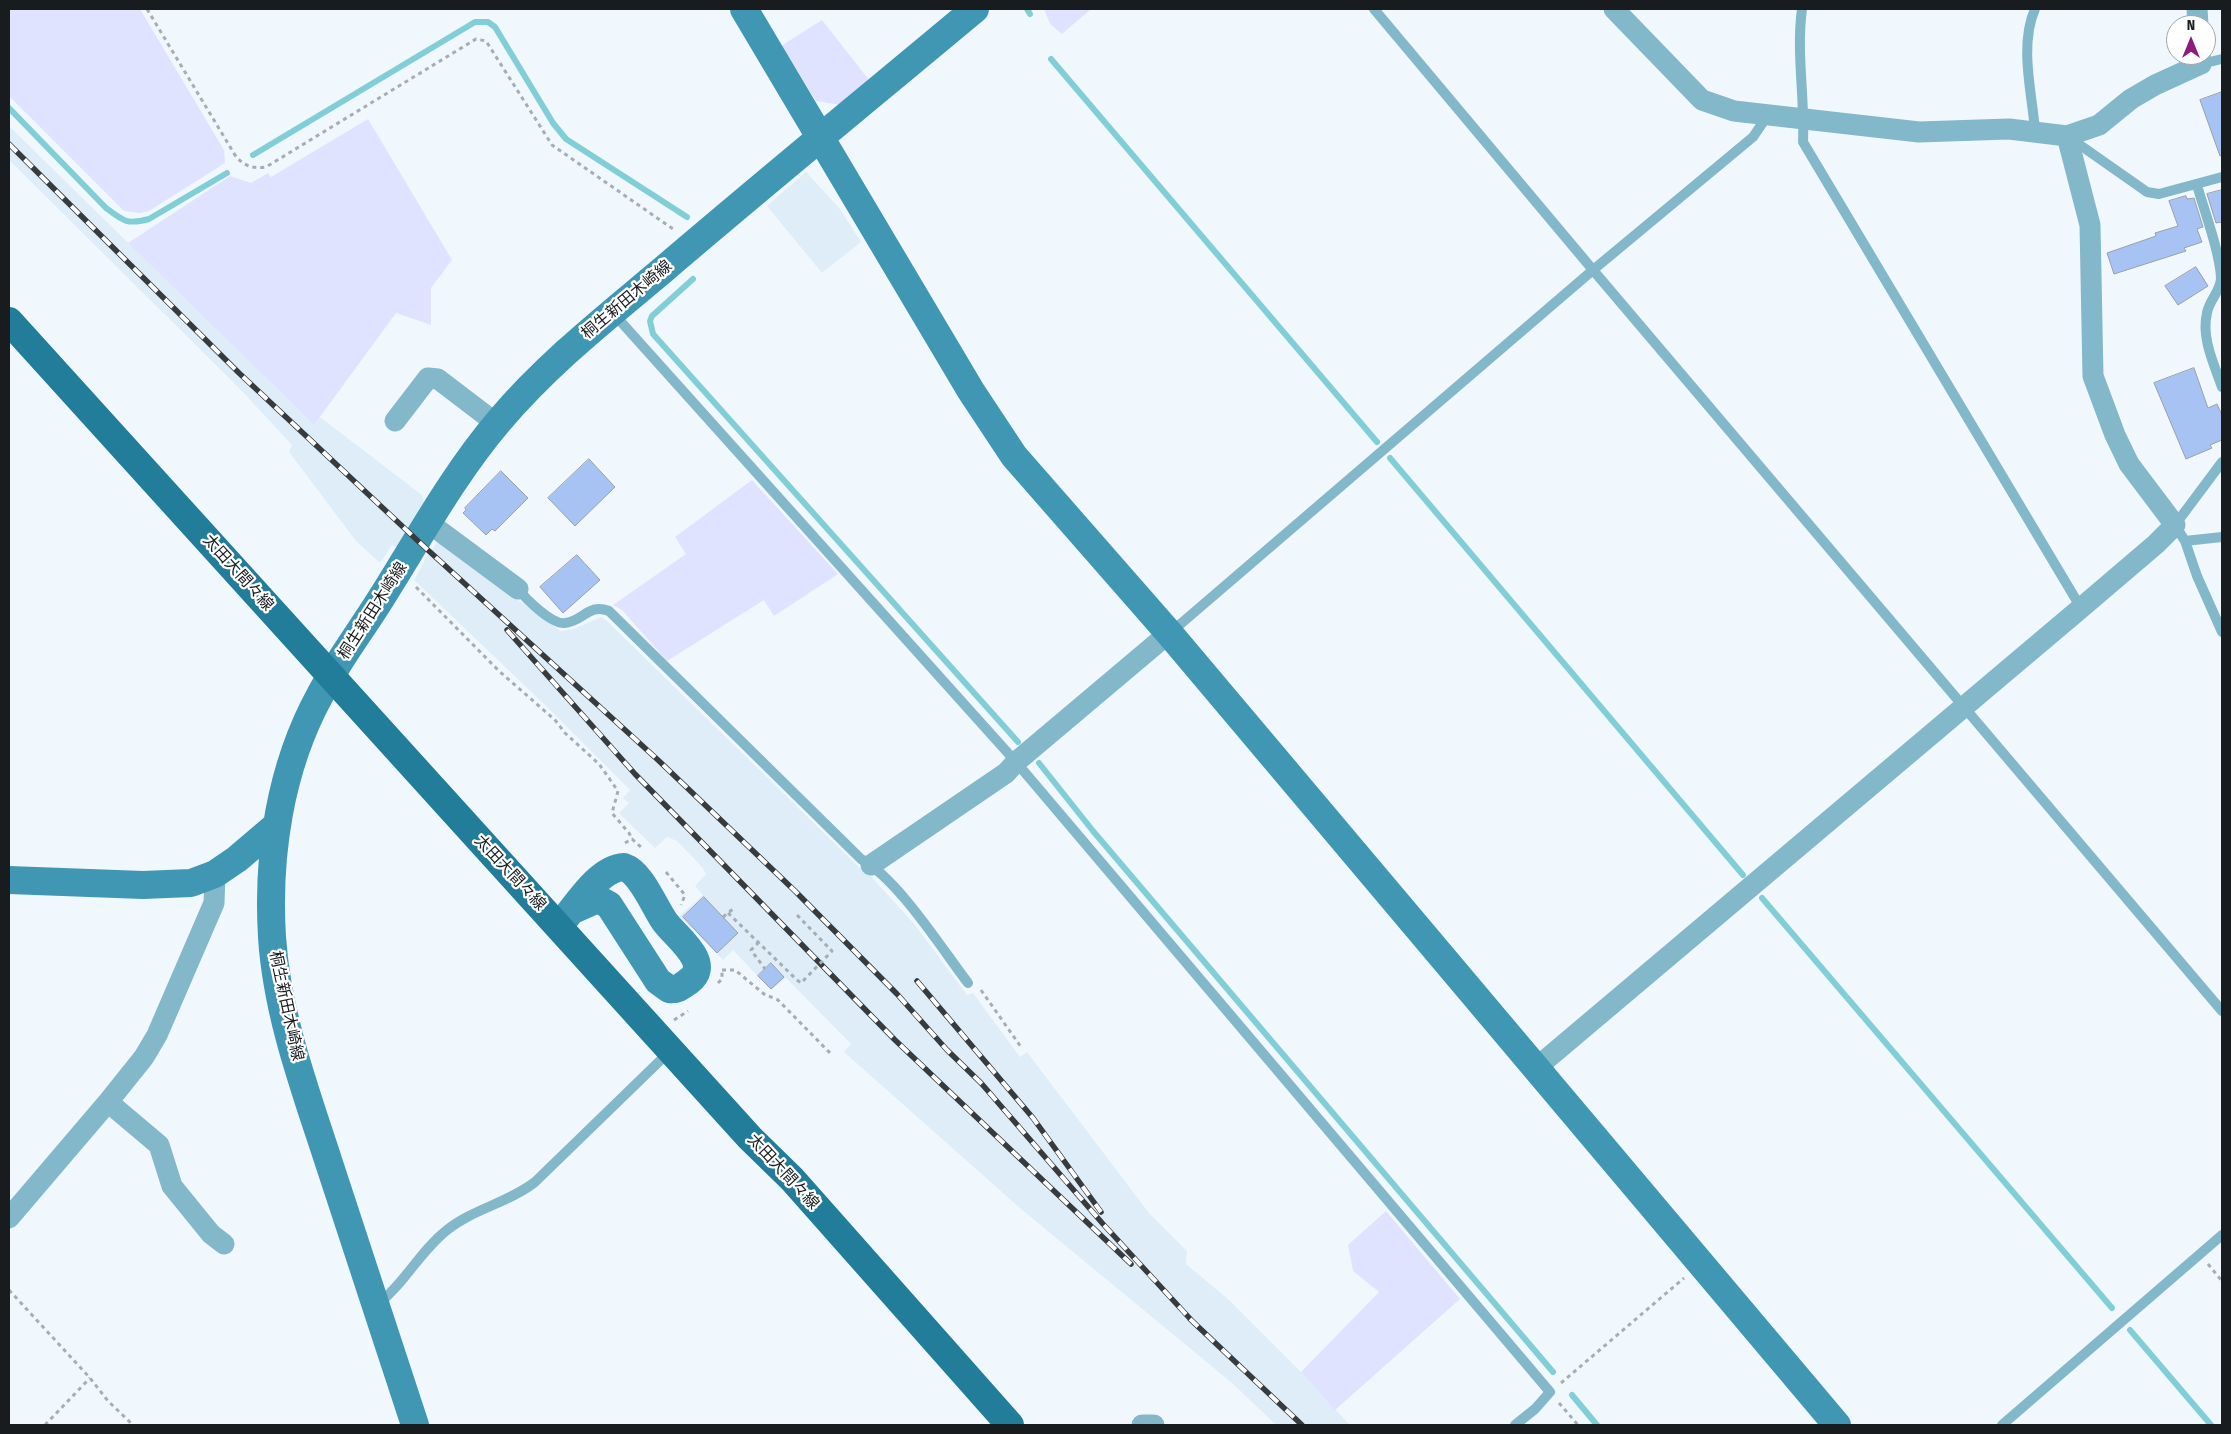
<!DOCTYPE html>
<html>
<head>
<meta charset="utf-8">
<style>
  body { margin:0 }
  #map { position:relative; width:2231px; height:1434px; overflow:hidden; background:#f0f8fe; font-family:"Fira Sans Condensed",sans-serif }
  canvas { display:block }
  .frame { position:absolute; inset:0; border:10px solid #191c1e; pointer-events:none }
  .north { position:absolute; left:2166px; top:15px; width:50px; height:50px; box-sizing:border-box; background:#fff; border:1px solid #a3a4a5; border-radius:50%; rotate:0deg; font-size:14px; font-weight:700; line-height:20px; text-align:center; color:#191c1e }
  .north::after { content:''; display:block; margin:auto; width:18px; height:22px; background:#8d1a7c; clip-path:polygon(50% 0,100% 100%,50% 72%,0 100%) }
</style>
</head>
<body>
<div id="map">
<canvas width="2231" height="1434"></canvas>
<div class="frame"></div>
<div class="north">N</div>
</div>
<script>
const context = document.querySelector('canvas').getContext('2d');
context.lineJoin = 'round';
function fill(path, color) { context.fillStyle = color; context.fill(path, 'evenodd'); }
function trace(path, color, width, dash) { context.strokeStyle = color; context.lineWidth = width; context.lineCap = dash ? 'butt' : 'round'; context.setLineDash(dash || []); context.stroke(path); }
function drawText(font, color, halo, rows, align = 'center') {
  context.font = font + ' "Fira Sans Condensed","Noto Sans JP",sans-serif'; context.lineWidth = 4.5; context.setLineDash([]); context.textBaseline = 'middle'; context.strokeStyle = halo; context.fillStyle = color; for (const [text, x, y, turn = 0] of rows) {
    context.save(); context.translate(x, y); context.rotate((+turn || 0) * Math.PI / 180); context.textAlign = isNaN(turn) ? turn : align; if (halo) context.strokeText(text, 0, 0); context.fillText(text, 0, 0); context.restore();
  }
}
const built = new Path2D(`
  M9 126 314 425 320 417 422 495 425 504 398 548 392 545 380 563 356 541 289 452 292 445 241 390 9 160Z
  M806 172 840 209 861 242 822 273 767 206Z
  M438 541 560 631 574 629 601 617 607 621 860 868 869 874 915 925 967 995 973 993 1020 1057 1027 1052 1149 1213 1187 1251 1186 1264 1228 1299 1301 1372 1350 1425H1276L1232 1383 1021 1209 844 1052 851 1044 786 978 771 990 733 950 723 960 679 916 703 895 695 886 706 874 702 867 677 841 667 837 655 848 634 828 619 813 629 803 623 798 630 790 546 706 414 580 426 558Z`);
const green = new Path2D(`
  M9 9H140L224 150 225 163 149 211 140 213 124 211 9 96Z
  M1044 9H1091L1062 34 1050 24Z
  M822 20 869 80 841 105 816 101 781 46Z
  M368 119 452 260 431 288V325L396 313 314 425 128 243 230 176 251 183 268 173 271 177Z
  M752 480 838 574 774 616 764 600 667 661 622 610 613 605 686 554 675 537Z
  M1386 1211 1460 1299 1335 1410 1301 1372 1379 1292 1353 1271 1348 1245Z`);
const stream = new Path2D(`
  M1027 9 1030 14
  M1051 59 1377 442
  M9 108 106 208C123 221 127 225 149 219L227 173
  M253 155 475 22H488L495 27 553 123 566 139 687 217
  M693 279 652 316 650 321 653 334 1018 742
  M1390 458 1743 875
  M1039 763 1093 831 1553 1372
  M1762 898 2112 1308
  M2130 1330 2211 1425
  M1572 1395 1597 1425`);
const building = new Path2D(`
  M2222 92V155L2220 156 2200 100Z
  M2222 190V222L2216 223 2207 194Z
  M2186 196 2187 199 2194 198 2203 227 2197 229 2202 242 2184 248 2186 251 2114 274 2107 253 2156 236 2155 233 2178 226 2169 201Z
  M2196 267 2208 286 2178 305 2165 286Z
  M2194 368 2208 408 2217 404 2222 415V440L2210 445 2212 448 2186 459 2154 383Z
  M589 459 615 487 575 526 548 498Z
  M501 471 528 498 495 531 492 529 486 535 463 513 466 510 465 508Z
  M577 555 600 580 563 613 540 587Z
  M704 897 738 933 717 953 683 917Z
  M771 963 784 977 771 989 758 976Z`);
const path = new Path2D(`
  M147 9 235 155C243 166 253 169 266 167L476 39 486 41 552 145 673 229
  M416 587 499 671 555 720 565 733 599 764 618 791 612 813 629 833 632 839
  M625 843 632 839 642 848
  M666 872 685 895 681 905
  M728 913 797 980
  M797 915 829 948
  M723 917 733 909
  M759 942 751 950 765 969
  M722 970H735L764 994 778 1000 832 1055
  M718 983 722 979V969
  M981 990 1021 1047
  M674 1020 688 1011
  M2208 1264 2222 1281
  M9 1290 90 1378 108 1401 133 1425
  M1561 1383 1684 1278
  M1559 1403 1578 1425
  M45 1425 90 1378`);
const lane = new Path2D(`
  M1374 9 1593 270 2222 1011
  M1802 9C1796 53 1805 97 1803 142L2081 608
  M2035 9C2019 45 2032 93 2035 130
  M2201 64 2222 59
  M2070 138 2147 192 2159 194 2222 177
  M2197 185C2204 210 2220 253 2221 278 2221 291 2209 300 2207 313 2201 338 2214 364 2222 387
  M613 313 1016 762 1550 1392 1535 1409 1515 1425
  M2222 462 2175 525 2185 541 2197 576 2222 632
  M2185 541 2222 537
  M518 589C526 599 552 625 565 623 584 621 588 603 609 611L861 859C898 879 942 949 968 983
  M1170 633 1593 270 1753 137 1768 115
  M378 1304C405 1283 420 1251 447 1230 473 1209 508 1203 535 1182L670 1051
  M2002 1425 2222 1235`);
const street = new Path2D(`
  M1614 9 1702 100 1734 111 1919 132 2009 129 2067 136 2099 125 2131 99 2155 85 2201 64 2200 55
  M2197 9 2198 25
  M395 421 428 378 438 379 497 424
  M429 523 518 589
  M871 865 1006 773 1016 762 1169 633
  M1536 1068 2081 608 2156 544 2175 525 2129 464 2115 435 2093 376 2090 225 2067 136
  M108 1102 159 1145 172 1186 211 1234 224 1244
  M9 1218 108 1102 144 1057 157 1035 214 903 215 874
  M1142 1425H1154`);
const secondary = new Path2D(`
  M744 9 971 391 1014 456 1169 633 1837 1425
  M9 880 143 885 191 883 215 874 237 859 277 825
  M559 926C575 908 598 868 624 867 642 873 654 907 665 922 676 937 713 963 689 981 682 986 678 990 669 989L658 981 609 905 598 899 573 910
  M415 1425C386 1338 358 1250 329 1163 305 1089 277 1015 272 937 267 855 280 768 320 695 337 662 360 632 380 600 418 540 453 475 499 421 548 363 607 317 664 269 767 181 872 95 975 9`);
const primary = new Path2D(`
  M9 321 750 1138 792 1179 1010 1425`);
const rail = new Path2D(`
  M9 144 239 373 418 541 658 760 795 891 897 994 947 1050 981 1083 1103 1224 1194 1323
  M507 630 635 774 895 1040 1131 1264
  M917 981 1033 1118 1101 1212
  M1190 1319 1302 1425`);
const pathBridge = new Path2D(`
  M797 980 801 983 832 951 829 948`);
const streetNames = [
  ["桐生新田木崎線",627,300,-40],
  ["太田大間々線",238,573,48],
  ["桐生新田木崎線",373,611,-57],
  ["太田大間々線",510,873,47],
  ["桐生新田木崎線",286,1006,78],
  ["太田大間々線",783,1172,47]
];
fill(built, '#dfedf9');
fill(green, '#dfe3ff');
trace(stream, '#82ced6', 6);
fill(building, '#a6c3f4');
trace(building, '#9b9fa7', 1);
trace(path, '#a7aeb2', 3, [4, 4]);
trace(lane, '#83b7ca', 10);
trace(street, '#83b7ca', 21);
trace(secondary, '#4097b3', 28);
trace(primary, '#217d99', 28);
trace(rail, '#373b3e', 5.5);
trace(rail, '#fff', 4, [11]);
trace(pathBridge, '#a7aeb2', 3, [4, 4]);
drawText('16px', '#191c1e', '#fff', streetNames);
</script>
</body>
</html>
